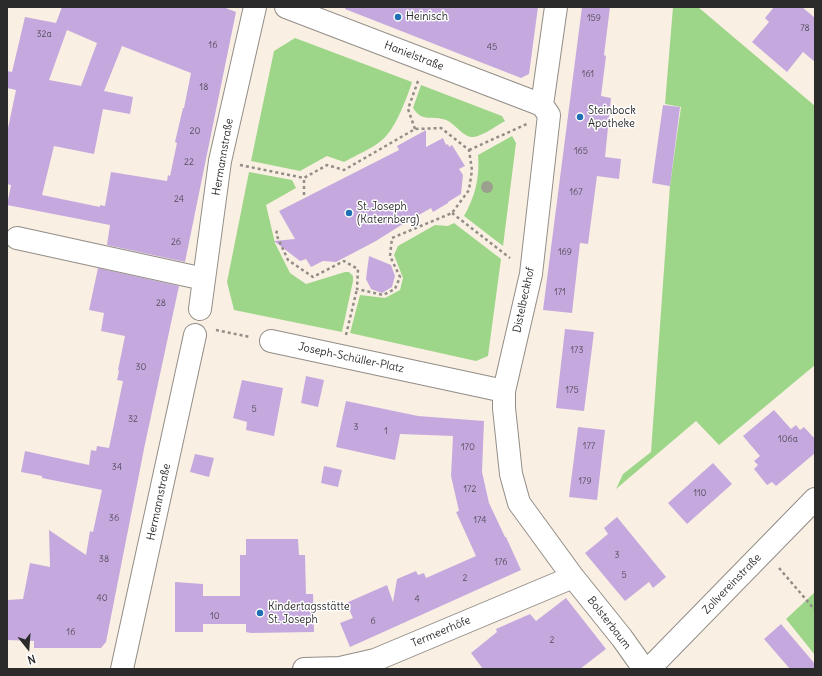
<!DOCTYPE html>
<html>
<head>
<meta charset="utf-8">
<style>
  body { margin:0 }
  #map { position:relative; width:822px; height:676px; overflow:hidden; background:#faefe3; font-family:Delius,sans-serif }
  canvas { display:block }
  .frame { position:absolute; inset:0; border:8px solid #2b2b2b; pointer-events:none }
  .north { position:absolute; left:8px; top:628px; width:40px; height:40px; -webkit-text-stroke:3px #fff; paint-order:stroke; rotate:163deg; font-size:11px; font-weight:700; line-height:16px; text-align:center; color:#2b2b2b }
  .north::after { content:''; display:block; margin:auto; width:14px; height:18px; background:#2b2b2b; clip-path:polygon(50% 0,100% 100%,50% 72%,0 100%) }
</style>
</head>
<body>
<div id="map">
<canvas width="822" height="676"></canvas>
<div class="frame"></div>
<div class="north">N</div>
</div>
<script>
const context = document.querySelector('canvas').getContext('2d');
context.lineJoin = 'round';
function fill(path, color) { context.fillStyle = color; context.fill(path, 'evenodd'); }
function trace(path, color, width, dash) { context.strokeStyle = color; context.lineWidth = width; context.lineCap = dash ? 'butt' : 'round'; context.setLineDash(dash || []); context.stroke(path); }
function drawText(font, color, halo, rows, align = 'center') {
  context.font = font + ' Delius,sans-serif'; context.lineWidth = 3; context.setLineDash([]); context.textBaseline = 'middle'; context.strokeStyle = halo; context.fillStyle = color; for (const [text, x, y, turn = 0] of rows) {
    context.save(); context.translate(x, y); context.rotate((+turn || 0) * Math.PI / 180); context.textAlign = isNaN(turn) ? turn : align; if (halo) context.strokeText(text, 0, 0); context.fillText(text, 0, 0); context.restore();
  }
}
const green = new Path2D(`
  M673 7H698L815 106V365L719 445 696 421 616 489 623 474 651 452 670 185 681 107 665 104Z
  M295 38 412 82C407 98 395 130 382 140 372 149 356 155 344 162L327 156 300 171 251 161 274 51Z
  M421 85 502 116 505 121C496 126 484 135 474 137 463 138 455 123 446 120 433 115 422 123 413 108Z
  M512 136 516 143 503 246 464 216C475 197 480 177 478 155Z
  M249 172 292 180 296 188 266 205 275 243 290 273 306 284 345 272H349L353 276V281L342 332 234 310 227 282Z
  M454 223 501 259 488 356 476 361 350 333 360 295 385 298 400 290 403 278 394 255 398 246 435 225 448 226Z
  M815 592V655L786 619Z`);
const building = new Path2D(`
  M62 7H223L236 12 185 262 107 245 110 225 7 205 11 185 7 184V133L16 90 7 88V71L12 72 25 17 56 23ZM67 30 97 43 81 86 49 80ZM122 46 191 73 184 108H183L175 142 177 143 170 176 168 175 167 181 111 172 105 206 100 205V207L42 195 54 146 94 154 103 109 130 114 133 97 104 91Z
  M345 7H538L529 74 521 78 345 9Z
  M582 7H610L604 55 606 56 601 96 611 98 605 157 621 159 619 179 597 176 588 244 580 243 572 313 543 310Z
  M774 7H802L815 18V62L803 52 787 72 752 42 769 22 765 18Z
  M663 105 680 107 670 186 652 183Z
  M426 130V147L443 138 446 145 448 144 449 147 452 145 465 166 459 169 463 175 461 194 448 202V203L433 212 431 208 417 216V215L376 241 336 262 323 261 311 267 306 259 300 261 274 241 295 239 279 211 399 150 397 146Z
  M369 256 391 265 395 276 392 287 382 293 371 289 366 279Z
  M98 268 179 286 145 444 106 642 101 648H34V641L7 640V600L23 599 30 563 50 567 49 530 86 555 90 531 93 532 102 490 42 478V476L21 472 25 451 89 465 91 450 96 451 97 446 109 448 123 381 117 380 119 371 118 370 125 336 101 331 104 313 89 310Z
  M565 329 594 332 584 411 556 408Z
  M306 376 324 380 318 407 301 403Z
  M242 380 283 388 274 436 246 430 247 422 233 418Z
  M346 401 418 416 484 421 482 472 489 503 505 537H506L521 570 350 647 340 623 353 618 346 603 387 585 393 602 397 579 416 571 418 575 424 573 426 578 476 556 456 512 459 511 451 476 453 436 400 434 395 460 336 447Z
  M774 410 791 429 796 425 800 430 804 427 815 439V453L776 486 772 482 767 485 754 469 758 465 754 461 760 456 743 436Z
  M578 427 605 430 597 500 569 497Z
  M195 454 214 458 209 477 190 472Z
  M713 463 732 484 687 524 668 503Z
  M324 466 342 470 338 487 321 483Z
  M617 517 666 577 653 588 649 582 625 601 585 553 608 534 604 528Z
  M246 539H298L299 555H305L306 594H313L314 632 251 633 246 632V624H203V632H175V582L203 584V596H240V555H246Z
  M566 598 606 649 580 669H483L471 653 497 632 496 629 530 614 536 621Z
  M781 624 815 664V669H790L764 639Z`);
const path = new Path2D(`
  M415 129 408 109 418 81
  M469 150 527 124
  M240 165 304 178 327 165 344 170 415 129 441 128 469 150 472 170 469 190 452 213 392 238 390 256 400 277 395 289 383 295 357 289 358 269 344 261 313 277 288 260 276 234 278 228
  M304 195V178
  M452 213 510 258
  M216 330 250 337
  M346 335 357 289
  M779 568 815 610`);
const minor = new Path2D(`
  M286 7 542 105
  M556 7 542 105 549 115 531 274 504 391V408L511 474 519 503 573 577 622 638 644 669
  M17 238 204 279
  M200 309 220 161 255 7
  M271 341 504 391
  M122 669 195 335
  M304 669 340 668 375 660 573 577`);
const major = new Path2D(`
  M649 669 815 499`);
const trees = [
  [487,187]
];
const markers = [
  [398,17,4,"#1f6fb2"],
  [580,117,4,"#1f6fb2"],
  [349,213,4,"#1f6fb2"],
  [260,613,4,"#1f6fb2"]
];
const numberNames = [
  ["159",594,18],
  ["78",805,28],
  ["32a",44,34],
  ["16",213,45],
  ["45",492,47],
  ["161",588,74],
  ["18",204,87],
  ["20",195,131],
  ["165",581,151],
  ["22",189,162],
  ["167",576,192],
  ["24",179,199],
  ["26",176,242],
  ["169",565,252],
  ["171",560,292],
  ["28",161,303],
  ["173",577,350],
  ["30",141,367],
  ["175",572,390],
  ["5",254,409],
  ["32",133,419],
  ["3",356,427],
  ["1",386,431],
  ["106a",788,439],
  ["177",589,446],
  ["170",468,447],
  ["34",117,467],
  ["179",585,481],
  ["172",470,489],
  ["110",700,493],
  ["36",114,518],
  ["174",480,520],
  ["3",617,555],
  ["38",104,559],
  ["176",501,562],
  ["5",624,575],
  ["2",465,578],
  ["40",102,598],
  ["4",417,599],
  ["10",215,616],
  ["6",373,621],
  ["16",71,632],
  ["2",552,640]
];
const poiNames = [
  ["Heinisch",406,17],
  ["Steinbock",588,111],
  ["Apotheke",588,124],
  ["St. Joseph",357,207],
  ["(Katernberg)",357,220],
  ["Kindertagsstätte",268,607],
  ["St. Joseph",268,620]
];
const streetNames = [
  ["Hanielstraße",414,56,21],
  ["Hermannstraße",223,157,-80],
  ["Distelbeckhof",524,300,-78],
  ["Joseph-Schüller-Platz",351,358,12],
  ["Hermannstraße",159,502,-78],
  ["Zollvereinstraße",732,584,-46],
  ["Bolsterbaum",609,623,52],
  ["Termeerhöfe",441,632,-23]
];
fill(green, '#9ed689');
fill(building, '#c5a9de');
trace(minor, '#928d87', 24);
trace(major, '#928d87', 24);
trace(path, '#928d87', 2.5, [3, 3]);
trace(minor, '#fff', 22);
trace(major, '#fff', 22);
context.fillStyle = '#9b9f8d';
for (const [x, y] of trees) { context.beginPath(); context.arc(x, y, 6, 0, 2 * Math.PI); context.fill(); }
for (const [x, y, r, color] of markers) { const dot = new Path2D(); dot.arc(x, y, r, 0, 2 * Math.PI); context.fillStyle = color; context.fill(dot); trace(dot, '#fff', 1.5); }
drawText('9px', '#524a58', null, numberNames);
drawText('11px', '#2b2b2b', '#fff', poiNames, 'left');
drawText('11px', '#2b2b2b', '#fff', streetNames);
</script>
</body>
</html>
